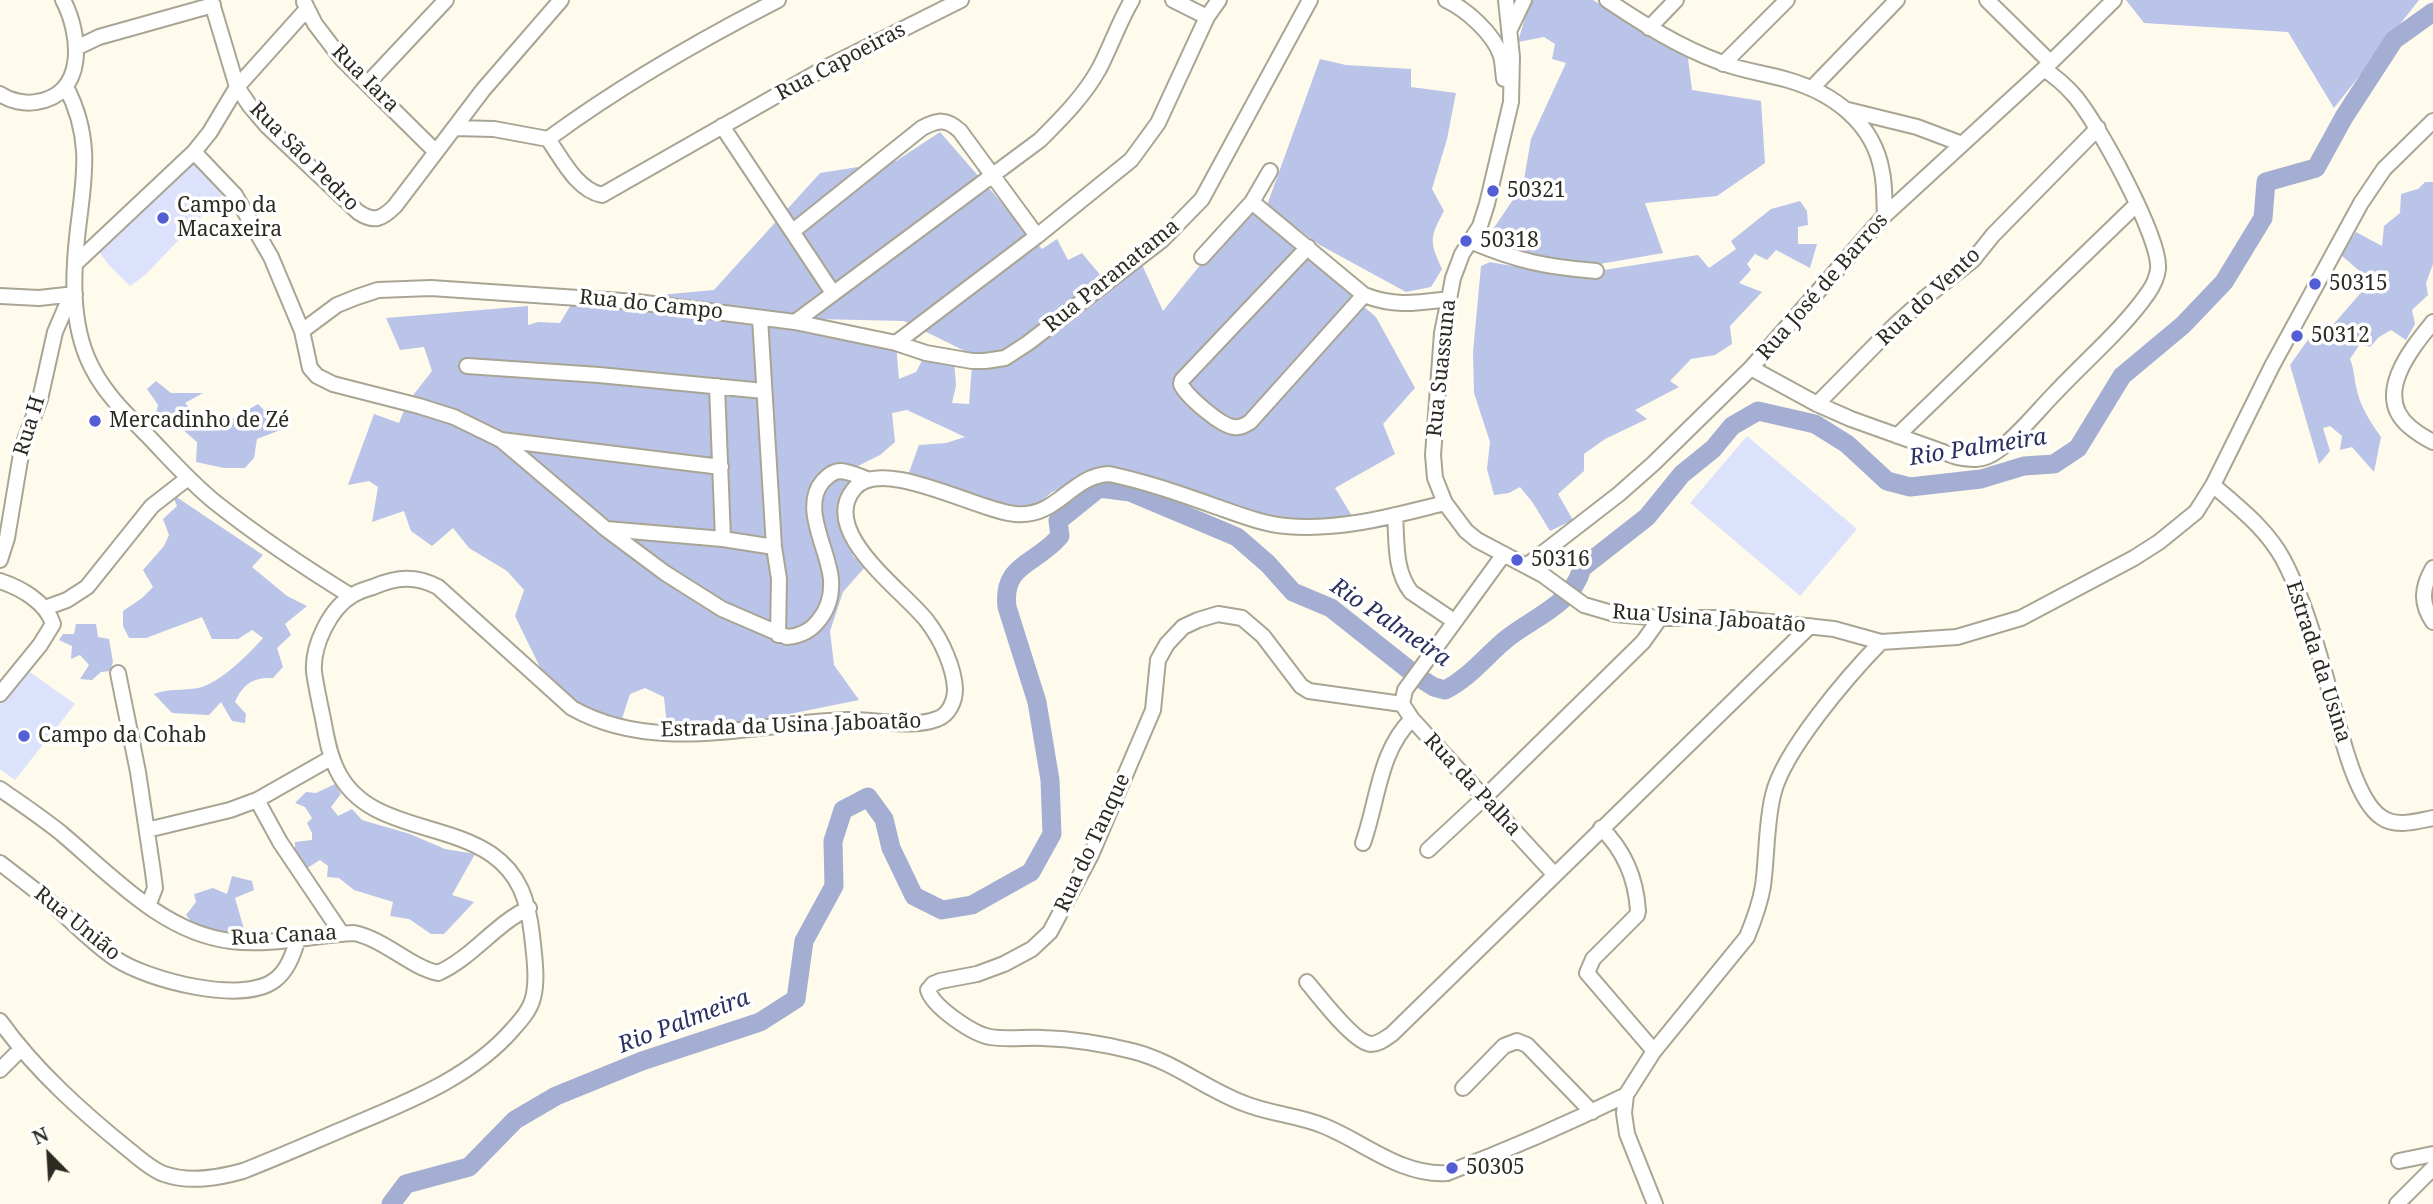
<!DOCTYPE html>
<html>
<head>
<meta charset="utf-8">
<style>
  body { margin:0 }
  #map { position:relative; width:2433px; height:1204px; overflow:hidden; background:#fffbec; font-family:"Noto Serif",serif }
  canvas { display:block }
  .north { position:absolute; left:14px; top:1120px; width:70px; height:70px; -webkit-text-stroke:5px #fff; paint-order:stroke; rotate:336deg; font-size:19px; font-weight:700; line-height:28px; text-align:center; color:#2c2a23 }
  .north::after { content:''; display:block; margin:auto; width:24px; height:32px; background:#2c2a23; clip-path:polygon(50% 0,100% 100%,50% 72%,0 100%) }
</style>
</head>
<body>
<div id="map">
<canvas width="2433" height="1204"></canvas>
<div class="north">N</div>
</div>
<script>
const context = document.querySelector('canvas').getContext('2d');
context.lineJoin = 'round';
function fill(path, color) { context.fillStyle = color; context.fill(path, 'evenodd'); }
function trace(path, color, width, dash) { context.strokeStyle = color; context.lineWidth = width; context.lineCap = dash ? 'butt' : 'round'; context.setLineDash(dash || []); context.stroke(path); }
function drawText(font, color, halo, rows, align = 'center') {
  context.font = font + ' "Noto Serif",serif'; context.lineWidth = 7; context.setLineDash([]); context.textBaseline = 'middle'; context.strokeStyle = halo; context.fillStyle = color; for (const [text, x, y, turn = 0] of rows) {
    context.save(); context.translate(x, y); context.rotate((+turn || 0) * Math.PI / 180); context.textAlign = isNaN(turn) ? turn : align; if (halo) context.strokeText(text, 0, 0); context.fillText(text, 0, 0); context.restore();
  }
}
const green = new Path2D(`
  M194 154 229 188 145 275 130 286 109 265 95 247Z
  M1747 436 1857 529 1800 596 1690 503Z
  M27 670 75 704 15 780 0 769V704Z`);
const forest = new Path2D(`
  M1530 0H1593L1688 58 1692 90 1761 101 1765 163 1717 196 1645 203 1663 253 1594 265 1510 253 1489 235 1523 185 1531 139 1566 63 1552 59 1555 44 1544 37 1518 42Z
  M2126 0H2419L2334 108 2288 32 2144 23Z
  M1320 59 1346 65 1411 69V87L1456 93 1447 139 1432 189 1444 211C1430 237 1429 241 1442 269L1431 287 1406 292 1318 244 1267 205Z
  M940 132 1042 249 1057 239 1068 260 1082 253 1106 282 1139 258 1163 311 1247 207 1376 317 1415 388 1383 424 1395 454 1335 488 1357 524 1288 526 1096 475 1052 492 1026 514 908 475 919 445 946 443 965 437 907 410 892 413 895 442 880 455 856 467 838 506 853 556 865 567 843 592 830 631 834 665 859 700 750 722 667 727 664 697 645 688 630 694 619 728 551 690 515 616 524 590 507 571 469 548 453 528 432 546 411 531 404 511 372 522 378 487 369 481 348 485 374 414 399 423 407 403 432 371 424 347 400 350 386 318 528 306V325L538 322 560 323 572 303 714 290 820 173 896 161ZM773 318 904 321 985 361 972 366 969 404 952 403 956 386 954 359 926 353 916 372 899 379 896 343Z
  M2425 182H2433V264L2426 283 2428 295 2412 310 2415 324 2406 340 2391 330 2379 337 2370 347 2360 344 2350 359C2354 369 2354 376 2356 386 2359 405 2371 423 2381 437L2374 472 2352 447 2340 450 2342 436 2330 426 2323 428 2330 451 2319 464 2290 365 2310 337 2319 341 2371 281 2341 255 2356 232 2382 246 2384 226 2400 213 2401 194 2418 189Z
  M1800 201 1807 211 1808 225 1798 227V244H1817L1810 268 1776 250 1767 260 1755 254 1747 264 1751 270 1739 283 1762 292 1730 326 1732 344 1715 355 1691 359 1670 381 1679 387 1635 410 1647 419 1605 439 1584 454V471L1558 494 1573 520 1550 531 1533 503 1520 487 1509 493 1494 495 1487 469 1490 442 1474 393 1473 352 1481 266 1490 262 1566 276 1698 255 1709 268 1736 249 1731 241 1771 209Z
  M156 381 171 393H203L185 403 196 414 218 427 258 404 283 429 257 439 254 458 245 468H224L196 462 197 442 174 422 155 417 158 405 147 389Z
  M172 494 263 555 252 567 287 596 307 606 285 624 291 635 277 648 283 667 273 678C253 677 243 684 235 702L246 714 245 723 232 721 221 702 209 715 172 713 154 694C169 688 183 691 198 688 219 684 249 654 263 638L252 630 238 639H212L202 617 146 638H129L123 626V611L142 598 153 587 143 570 164 546 169 535 163 519 177 506Z
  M76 624H96L98 637 109 639 113 662 110 671 101 672 92 680 80 679 89 665 80 655 71 659 72 646 59 640 63 634H74Z
  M335 784 341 794 331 807 338 816 352 809 362 820 410 834 445 849 475 854 452 895 474 902 444 934H431L409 919 390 916 393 902 354 890 339 878 327 877 328 866 320 860 304 870 295 857V842L312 840V833L307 823 312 818 305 807 295 803 306 792 316 793Z
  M232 876 252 881 254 890 235 898 246 936C224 938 199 932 186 915L196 902 194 894 213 888 227 894Z`);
const river = new Path2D(`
  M391 1204 406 1184 469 1167 515 1120 556 1096 642 1061 760 1022 796 999 804 941 834 886 833 841 843 810 868 797 884 819 891 848 914 896 942 910 972 905 1031 872 1052 834 1050 780 1037 702 1007 607C1002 563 1036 565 1060 536L1058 521 1099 488 1130 492 1237 537 1268 564 1293 592 1331 608 1418 677 1434 687 1445 690C1469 678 1484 658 1504 641 1531 618 1572 606 1582 568L1647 517 1682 474 1713 449 1732 426 1758 411 1815 424 1847 444 1887 481 1910 487 1981 479 2024 466 2054 464 2078 448 2122 376 2183 325 2224 282 2263 218 2266 182 2316 168 2344 117 2394 40 2433 12`);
const minor = new Path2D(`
  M211 0 237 87 250 106 267 126 358 212C374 223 382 219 395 206L483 90 561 0
  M1173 0 1207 17
  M1446 0C1466 9 1494 34 1501 56 1503 64 1503 72 1504 79
  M1506 0 1512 57 1511 102 1487 204 1480 226 1462 254 1453 278 1449 299 1442 333 1433 455 1435 478 1445 503 1466 531 1477 540 1543 575 1584 605 1615 614 1660 618H1732L1834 629 1881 642 1957 637 2021 618 2134 558 2159 542 2196 512 2213 485 2272 366 2361 203 2384 169 2433 121
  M1607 0C1643 24 1679 47 1720 62 1742 71 1765 73 1788 80 1833 93 1874 123 1882 172 1885 186 1884 201 1885 215
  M1987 0 2050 62
  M304 2 315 24 341 58 436 152
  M1649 28 1676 0
  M1510 29 1524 0
  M76 48 99 37 213 5
  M1723 64 1787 0
  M368 83 446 0
  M66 87C99 150 78 197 75 263 73 294 75 328 87 357 100 389 124 412 148 436 170 459 191 483 216 503 259 537 304 567 351 596
  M1812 88 1897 0
  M0 94C10 101 25 104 36 102 87 95 81 34 63 0
  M1848 110 1917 127 1962 144
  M722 126 833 293
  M454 128 494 129 548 139C620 86 698 41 778 0
  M548 139C562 159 577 190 602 195L823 69 961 0
  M194 152 235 195 271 257 302 331 310 368 317 376 333 384 419 406 454 417 501 440 606 529 665 573 722 609 787 637C800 636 811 631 819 620 828 609 832 595 831 580 829 550 800 507 823 481 828 476 833 471 841 471 850 472 859 476 867 479
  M1252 202 1364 295C1395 307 1416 303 1449 299
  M793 231 922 128C938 120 946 118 960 131L1037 236
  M1470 241C1517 261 1546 267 1596 271
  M1308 247 1182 380 1181 384C1186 396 1221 426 1234 427 1241 428 1245 425 1250 422L1364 295
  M1202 257 1252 202 1270 171
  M75 264 194 152 210 132 237 87 307 9
  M0 296 39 298 75 294
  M760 318 774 547 779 579 778 635
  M795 322 1040 140C1062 118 1084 96 1099 69 1111 46 1119 22 1132 0
  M2433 322C2411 349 2372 396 2410 427 2417 433 2425 438 2433 442
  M302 331 337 305 357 297 378 290 431 288 637 302 795 322 896 343 926 353 972 361H985L1005 358 1028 343 1162 240 1202 199 1310 0
  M896 343 1037 236 1131 160 1158 123 1207 17 1219 0
  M467 366 599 375 764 391
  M1751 368 1817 404 1851 419 1957 457C1972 460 1983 461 1997 451 2019 435 2038 410 2057 391 2087 359 2123 329 2148 293 2153 286 2157 277 2158 269 2161 238 2095 117 2072 93 2064 84 2054 76 2044 69
  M717 386 723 539
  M1817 404 1893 327 1926 297 1973 260 1993 235 2098 128
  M1897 436 2136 205
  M501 440 721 467
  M2213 485C2239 508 2266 528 2283 559 2300 591 2312 629 2322 664 2334 701 2350 796 2381 817 2396 828 2417 821 2433 818
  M1395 515C1397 541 1394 570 1411 592L1454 621
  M606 529 723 539 774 547
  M1504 554 1405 690 1402 704 1412 719 1554 874
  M0 560 7 538 22 448 40 399 55 332 71 295
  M1526 566 1619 494 1653 464 1751 368 1885 215 2044 69 2114 0
  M2433 568C2422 587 2420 603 2433 622
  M0 581C21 588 46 602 53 624L40 645 0 694
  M45 608 67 600 87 587 152 506 188 478
  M118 673 138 772 153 872 155 888 148 906
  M1402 704 1309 691 1301 686 1263 636 1242 618 1218 614 1198 620 1183 627 1167 644 1158 660 1153 710 1091 855 1050 932 1032 949 1004 964 977 974 940 981 933 984 928 990C933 1007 973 1034 990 1037 1007 1040 1026 1037 1043 1038 1073 1039 1104 1044 1132 1051 1173 1061 1204 1088 1243 1103 1269 1114 1298 1115 1324 1126 1364 1142 1401 1176 1447 1173 1508 1150 1567 1124 1626 1095
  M0 789C20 803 41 817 61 833 111 875 163 933 231 941 272 946 313 935 354 933 386 940 410 967 438 973 472 958 495 924 529 908
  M257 800 280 842 342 934
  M1601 828C1625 851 1636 878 1638 911L1637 915 1593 959 1587 973 1654 1051
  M147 830 230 810 257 800 331 758
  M1363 843C1378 801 1379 751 1412 719
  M1428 850 1484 798 1643 642 1660 618
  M0 863C17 876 34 889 51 903 72 921 92 943 116 959 148 980 242 1005 275 980 288 970 293 954 298 939
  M1307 982C1319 996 1354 1043 1371 1044 1379 1044 1386 1038 1392 1034L1810 626
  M0 1021C35 1070 82 1112 129 1150 139 1158 152 1170 164 1174 190 1183 218 1178 243 1171 276 1158 308 1144 341 1130 401 1104 469 1080 513 1029 521 1020 530 1010 533 998 538 979 534 955 532 935 528 901 520 874 491 854 442 821 365 829 337 770 328 752 326 733 322 714 319 700 316 686 314 672 312 646 330 608 353 595 359 591 366 589 373 587 396 577 415 575 438 587L572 708C657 756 756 722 848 720 876 719 911 729 937 719 949 715 955 701 955 689 954 667 941 639 927 621 904 591 818 532 854 489 881 455 978 511 1015 514 1058 518 1070 476 1109 474 1148 482 1186 496 1223 509 1243 516 1264 524 1286 526 1341 531 1392 516 1445 503
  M0 1070 21 1049
  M1463 1088 1504 1046 1517 1041 1527 1045 1592 1112
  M2399 1161 2433 1154
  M1655 1204 1627 1134 1624 1113 1626 1095 1654 1051 1747 937C1754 920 1760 904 1763 886 1767 856 1766 824 1773 795 1783 751 1849 675 1881 642
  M2397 1204 2433 1168`);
const markers = [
  [1493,191,7,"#535dd4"],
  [163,218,7,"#535dd4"],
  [1466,241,7,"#535dd4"],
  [2315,284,7,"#535dd4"],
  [2297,336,7,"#535dd4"],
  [95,421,7,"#535dd4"],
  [1517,560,7,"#535dd4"],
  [24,736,7,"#535dd4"],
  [1452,1168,7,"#535dd4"]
];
const streetNames = [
  ["Rua Capoeiras",841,62,-28],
  ["Rua Iara",365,79,45],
  ["Rua São Pedro",304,157,45],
  ["Rua Paranatama",1112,276,-39],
  ["Rua José de Barros",1823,287,-49],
  ["Rua do Vento",1929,297,-43],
  ["Rua do Campo",651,305,6],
  ["Rua Suassuna",1442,368,-84],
  ["Rua H",30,426,-73],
  ["Rua Usina Jaboatão",1709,619,4],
  ["Estrada da Usina",2318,662,72],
  ["Estrada da Usina Jaboatão",791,726,-2],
  ["Rua da Palha",1472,785,47],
  ["Rua do Tanque",1093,843,-65],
  ["Rua União",77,924,39],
  ["Rua Canaa",284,936,-3]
];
const poiNames = [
  ["50321",1507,191],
  ["Campo da",177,206],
  ["Macaxeira",177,230],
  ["50318",1480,241],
  ["50315",2329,284],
  ["50312",2311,336],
  ["Mercadinho de Zé",109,421],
  ["50316",1531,560],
  ["Campo da Cohab",38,736],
  ["50305",1466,1168]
];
const waterNames = [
  ["Rio Palmeira",1978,448,-9],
  ["Rio Palmeira",1390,623,34],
  ["Rio Palmeira",684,1022,-21]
];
fill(green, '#dce2fc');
fill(forest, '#bac3e8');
trace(river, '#a4add2', 19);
trace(minor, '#a9a594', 18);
trace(minor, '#fff', 14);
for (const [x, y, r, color] of markers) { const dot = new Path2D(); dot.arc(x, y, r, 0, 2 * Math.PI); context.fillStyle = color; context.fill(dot); trace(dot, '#fff', 2.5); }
drawText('21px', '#2c2a23', '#fff', streetNames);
drawText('21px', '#2c2a23', '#fff', poiNames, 'left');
drawText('italic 23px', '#2a3060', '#fff', waterNames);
</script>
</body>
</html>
